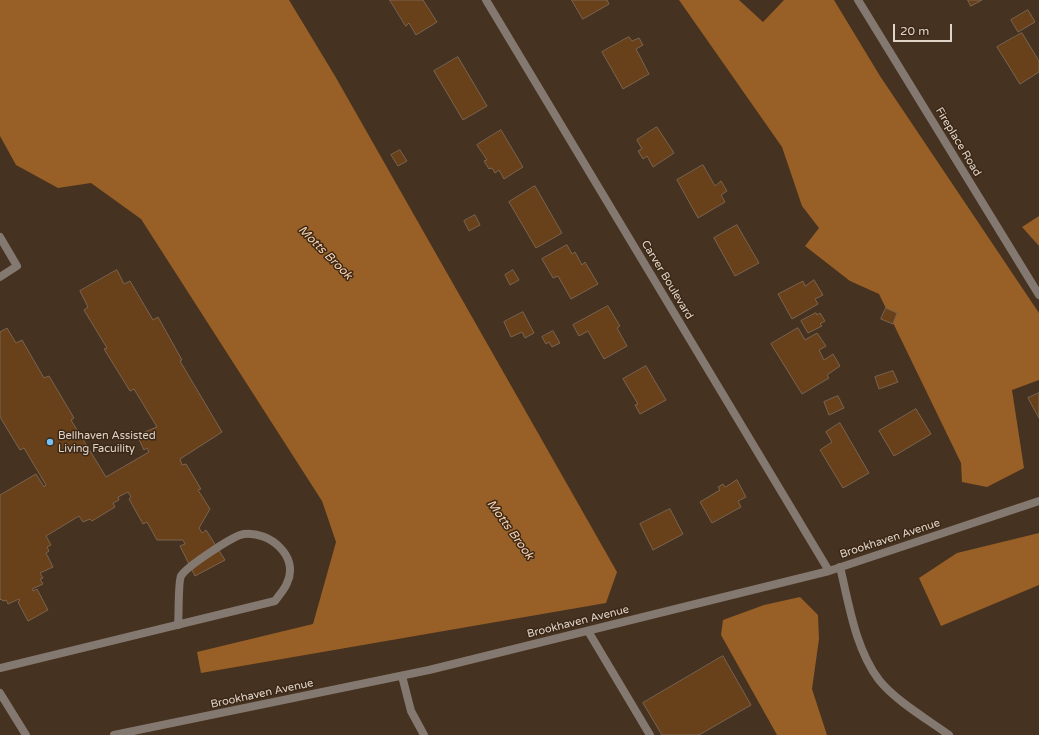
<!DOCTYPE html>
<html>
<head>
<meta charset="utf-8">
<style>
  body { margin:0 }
  #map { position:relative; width:1039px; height:735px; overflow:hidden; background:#463220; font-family:"Varela Round",sans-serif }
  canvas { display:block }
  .scale { position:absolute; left:893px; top:24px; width:59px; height:18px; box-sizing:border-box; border:2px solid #e0d3c8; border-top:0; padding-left:5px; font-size:12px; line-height:14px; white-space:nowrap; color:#e0d3c8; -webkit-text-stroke:3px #3b2816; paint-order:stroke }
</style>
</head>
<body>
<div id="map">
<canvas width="1039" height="735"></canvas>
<div class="scale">20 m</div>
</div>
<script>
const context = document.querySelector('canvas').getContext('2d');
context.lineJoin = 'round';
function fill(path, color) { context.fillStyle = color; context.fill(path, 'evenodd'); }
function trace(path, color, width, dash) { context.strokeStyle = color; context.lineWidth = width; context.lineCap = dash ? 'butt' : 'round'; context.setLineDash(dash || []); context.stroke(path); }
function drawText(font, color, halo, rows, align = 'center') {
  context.font = font + ' "Varela Round",sans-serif'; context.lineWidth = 3; context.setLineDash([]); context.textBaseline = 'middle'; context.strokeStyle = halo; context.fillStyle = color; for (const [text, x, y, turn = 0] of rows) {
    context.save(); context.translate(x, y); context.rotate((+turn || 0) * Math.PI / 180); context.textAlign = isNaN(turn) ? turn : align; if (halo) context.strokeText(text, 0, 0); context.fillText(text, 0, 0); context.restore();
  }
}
const forest = new Path2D(`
  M0 0H289L335 76 617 572 606 603 201 673 197 652 313 624 336 542 322 501 141 219 91 183 58 188 16 165 0 136Z
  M679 0H739L763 22 784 0H834L880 76 1039 313V380L1012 390 1024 468 987 487 962 482 961 463 879 294 850 281 805 246 819 228 802 206 782 147Z
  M1039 216V246L1022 227Z
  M1039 533V585L941 626 919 578 957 553Z
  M800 597 818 615 819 639 812 689 827 735H777L721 635 723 620 764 605Z`);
const stream = new Path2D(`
  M161 0 190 39 208 100 242 172 294 240 346 289 371 358 396 414 486 513 527 573`);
const building = new Path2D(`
  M390 0H423L437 22 416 35 409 23 406 26Z
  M572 0H607L609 4 583 19Z
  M968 0H982L971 6Z
  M1028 10 1035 22 1018 32 1011 20Z
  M1022 33 1039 61V72L1020 84 997 47Z
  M629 37 632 41 639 38 643 45 636 49 649 74 623 89 602 52Z
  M458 57 487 106 463 120 434 71Z
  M657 127 674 153 653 167 647 156 643 159 638 151 642 149 637 140Z
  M501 130 523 167 504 179 499 170 495 173 492 168 489 169 484 161 487 160 477 145Z
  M400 150 407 161 398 166 391 155Z
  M703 165 715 186 721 181 727 191 721 195 725 202 698 218 677 180Z
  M535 186 562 233 536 248 509 202Z
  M475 215 480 225 469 231 464 221Z
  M737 225 759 263 735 276 714 238Z
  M567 245 572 254 575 252 582 265 585 262 598 284 571 299 558 276 553 278 542 259Z
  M117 270 124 284 130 281 153 320 158 317 182 360 180 361 222 432 180 459 182 465 186 464 201 489 198 490 210 509 199 528 202 533 206 530 225 560 195 576 180 546 185 544 183 540H157L147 522 143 524 129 499 131 497 128 492 118 497 119 500 113 503 115 507 92 521 90 519 83 522 79 516 46 536 51 545 47 547 49 551 46 553 53 567 40 573 43 578 40 579 43 584 32 589 33 591 37 589 48 610 28 621 18 602 20 600 19 599 8 604 6 600 3 601 1 599 0 600V495L36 474 44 487 46 485 24 448 20 450 0 417V332L7 328 16 343 22 340 44 378 49 376 74 418 71 420 106 477 149 452 147 448 144 450 137 435 157 427 134 389 130 391 104 349 107 348 84 310 88 307 80 291Z
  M513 270 519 280 510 285 505 275Z
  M814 280 823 295 815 299 818 304 792 319 778 294 803 281 805 286Z
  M608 306 620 326 617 328 627 346 604 359 588 331 579 336 573 325Z
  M886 308 897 313 893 324 881 319Z
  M523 312 534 333 525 338 522 332 511 337 504 322Z
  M816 313 817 315 820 313 825 321 820 324 822 326 808 333 801 321Z
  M798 328 805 340 817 333 826 346 819 350 824 360 833 354 840 366 827 375 829 378 802 394 771 344Z
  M553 331 560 343 552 347 549 342 546 344 542 337Z
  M646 366 666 400 640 414 635 405 638 404 623 379Z
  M893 371 898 382 879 389 875 377Z
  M1039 393V418L1028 398Z
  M838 396 844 408 829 415 824 402Z
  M916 409 931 434 894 456 879 431Z
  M840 423 869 473 843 488 820 450 832 442 826 432Z
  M737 480 746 497 738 501 741 507 712 523 700 502 720 490 718 487 723 484 725 487Z
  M670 509 683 534 653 550 640 524Z
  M723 656 751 705 699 735H662L643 703Z`);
const lane = new Path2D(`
  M0 237 17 266 0 277
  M840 567C849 604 855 648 879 680 896 701 927 719 949 735
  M588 631 650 735
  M0 668 275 601C279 595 285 589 287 583 300 556 269 531 244 534 234 535 186 567 181 576 178 582 179 616 178 625
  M402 676 411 711 424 735
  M0 693 26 735`);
const street = new Path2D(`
  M486 0 829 571
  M858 0 1039 295
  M114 735 429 670 829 571 1039 501`);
const markers = [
  [50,442,4,"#76c0f7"]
];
const streetNames = [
  ["Fireplace Road",958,142,59],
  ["Carver Boulevard",667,280,59],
  ["Brookhaven Avenue",890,539,-18],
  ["Brookhaven Avenue",578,622,-14],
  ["Brookhaven Avenue",262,694,-12]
];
const poiNames = [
  ["Bellhaven Assisted",58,436],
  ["Living Facuility",58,449]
];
const waterNames = [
  ["Motts Brook",325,253,45],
  ["Motts Brook",510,530,54]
];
fill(forest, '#985f26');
trace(stream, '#986027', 6);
fill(building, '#684019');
trace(building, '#7a6451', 1);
trace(lane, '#847970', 8);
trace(street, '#847970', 8);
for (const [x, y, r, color] of markers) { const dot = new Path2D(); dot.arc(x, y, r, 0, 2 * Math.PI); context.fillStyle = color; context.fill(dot); trace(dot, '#3b2816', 1.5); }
drawText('11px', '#e0d3c8', '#3b2816', streetNames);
drawText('11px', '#e0d3c8', '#3b2816', poiNames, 'left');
drawText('italic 12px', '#f8d1af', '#3b2816', waterNames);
</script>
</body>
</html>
